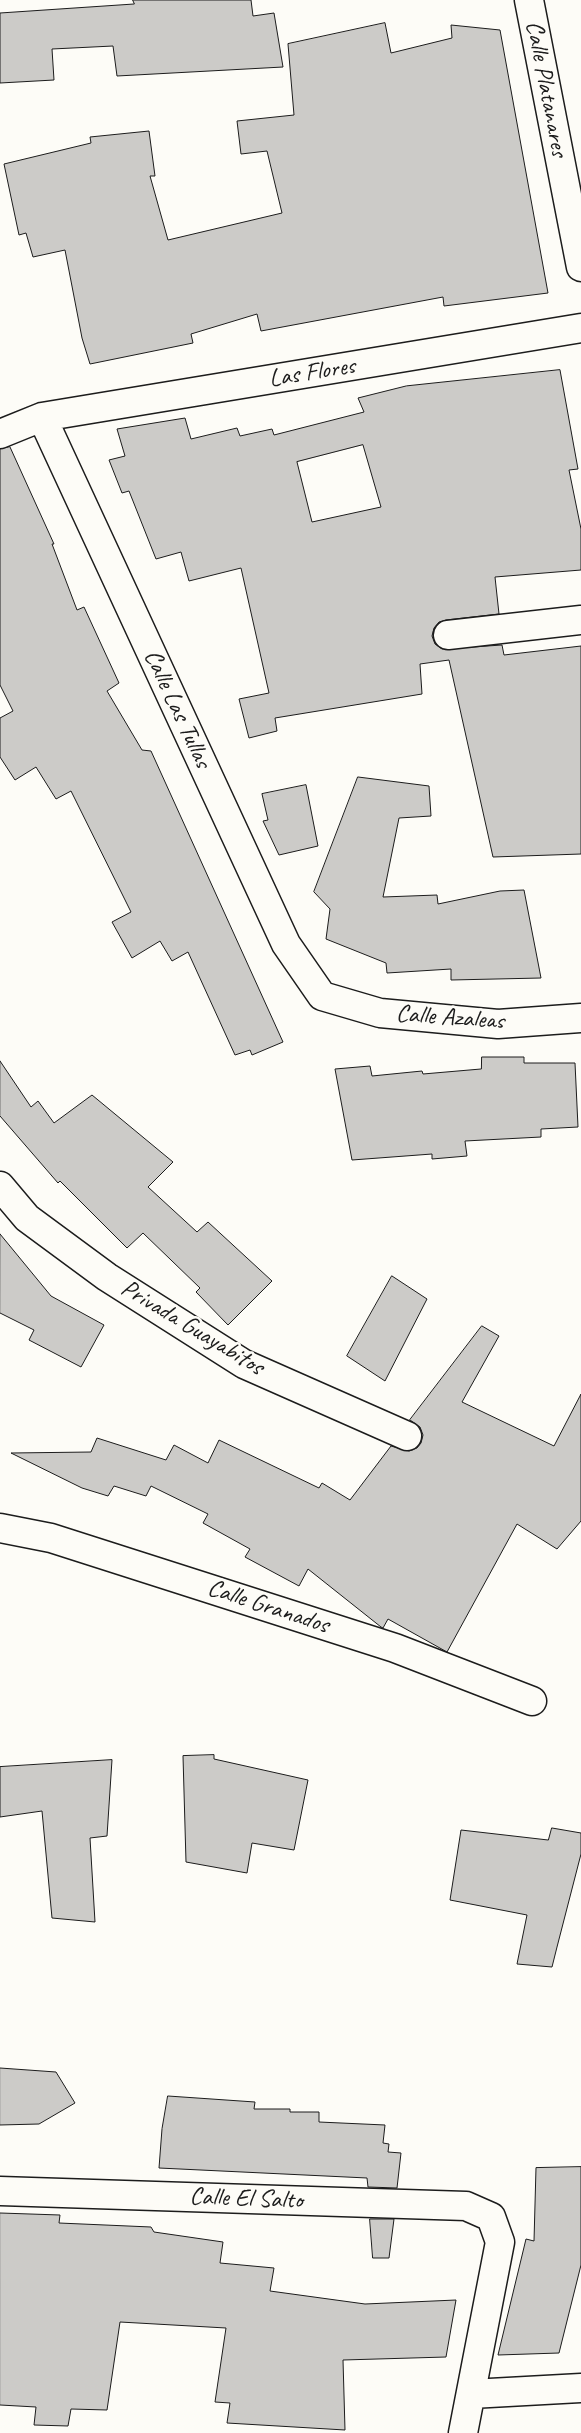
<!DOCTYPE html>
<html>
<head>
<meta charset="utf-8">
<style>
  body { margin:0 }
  canvas { display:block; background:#fdfcf7 }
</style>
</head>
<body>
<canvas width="581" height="2433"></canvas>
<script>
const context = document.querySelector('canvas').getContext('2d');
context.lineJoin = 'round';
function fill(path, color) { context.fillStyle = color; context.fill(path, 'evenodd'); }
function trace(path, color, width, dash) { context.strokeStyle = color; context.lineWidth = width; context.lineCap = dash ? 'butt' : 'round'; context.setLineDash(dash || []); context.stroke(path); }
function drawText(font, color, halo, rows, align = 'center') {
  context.font = font + ' Caveat,sans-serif'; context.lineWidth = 5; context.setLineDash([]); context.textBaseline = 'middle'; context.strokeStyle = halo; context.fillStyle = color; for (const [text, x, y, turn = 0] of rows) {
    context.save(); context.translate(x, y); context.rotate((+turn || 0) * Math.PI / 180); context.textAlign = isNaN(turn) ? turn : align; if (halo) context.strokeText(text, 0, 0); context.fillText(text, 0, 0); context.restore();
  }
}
const building = new Path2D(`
  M133 0H251L253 16 274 13 283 67 117 76 113 46 52 49 54 80 0 83V13L134 4Z
  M385 23 391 53 452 38 451 25 500 30 548 293 444 306 443 297 261 331 257 314 191 334 193 343 90 364 82 338 65 250 33 257 26 233 19 235 4 164 91 143 90 137 149 131 155 176H150L168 240 282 213 267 151 241 154 237 121 294 115 288 44Z
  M560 370 578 469 569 470 581 529V570L495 577 499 614 446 620 439 622 434 628 432 636 435 644 442 649 502 645 504 655 581 646V854L493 857 449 660 420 664 422 694 275 718 277 731 249 738 239 699 269 693 241 568 189 581 181 552 156 559 129 491 122 493 109 460 125 456 117 429 185 418 191 439 237 428 240 436 272 429 274 435 364 412 358 398 406 386ZM363 445 381 507 312 522 297 462Z
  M10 447 54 544H52L77 610 84 607 119 683 107 691 142 750 151 751 283 1042 252 1055 250 1050 235 1055 188 952 172 961 160 941 132 958 112 922 131 912 71 791 56 799 36 767 15 780 0 757V718L13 711 0 685V449Z
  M358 777 429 786 431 816 399 818 383 897 437 895 438 904 500 891 524 890 541 978 451 980V969L387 973 386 963 326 939 330 909 314 892Z
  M306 785 318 846 279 855 263 821 268 820 262 794Z
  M482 1057H524V1063H575L578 1127 541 1129V1137L465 1141 467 1156 432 1159V1154L352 1160 335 1069 370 1066 372 1076 422 1071 423 1074 481 1069Z
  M0 1061 31 1107 38 1101 54 1123 92 1095 173 1162 148 1187 197 1232 208 1222 272 1281 228 1325 196 1292 200 1288 143 1233 127 1248 60 1181 58 1183 0 1116Z
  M0 1234 51 1296 104 1325 81 1367 29 1340 34 1330 0 1313Z
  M392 1276 427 1299 385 1381 347 1356Z
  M482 1326 499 1336 462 1402 554 1446 581 1394V1521L557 1549 517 1524 447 1652 388 1619 383 1628 381 1627 308 1569 299 1586 245 1557 250 1549 203 1523 208 1514 151 1486 146 1496 114 1486 108 1496 82 1488 11 1453 91 1452 97 1438 166 1460 174 1445 208 1463 219 1440 319 1488 322 1483 350 1500 391 1446 409 1451 417 1448 421 1443 423 1435 420 1427 410 1420Z
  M214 1755V1759L308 1780 294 1850 252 1843 247 1873 186 1862 183 1756Z
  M112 1760 107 1836 90 1838 95 1922 52 1918 42 1811 0 1817V1767Z
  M552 1828 581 1833V1854L557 1947 552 1967 517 1964 527 1915 450 1900 461 1830 548 1840Z
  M0 2068 56 2072 75 2103 39 2124 0 2125Z
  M168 2096 255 2102 254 2109H290V2112H319V2122L385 2125 383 2143 389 2144 388 2152 401 2153 397 2188 368 2187 367 2178 159 2168 162 2129Z
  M581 2167V2265L559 2353 498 2355 526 2239 534 2241 536 2168Z
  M0 2213 60 2215 59 2223 151 2227 154 2232 223 2242 220 2263 274 2268 270 2291 365 2304 456 2300 446 2357 343 2360 345 2430 227 2423 230 2403 215 2402 226 2328 120 2322 107 2410 71 2409 68 2426 34 2425 36 2407 0 2405Z
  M370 2219H394L389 2258H373Z`);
const minor = new Path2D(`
  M529 0 581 267
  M42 417 286 944 322 996 380 1013 498 1024 581 1018
  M0 434 42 417 581 328
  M448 635 581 620
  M0 1186 27 1218 107 1277 244 1364 407 1436
  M0 1528 51 1538 395 1648 532 1701
  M0 2191 466 2206 491 2217 500 2242 463 2433
  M471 2394 581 2388`);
const streetNames = [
  ["Calle Platanares",546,89,79],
  ["Las Flores",312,373,-9],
  ["Calle Las Tullas",177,709,65],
  ["Calle Azaleas",450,1018,4],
  ["Privada Guayabitos",192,1328,31],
  ["Calle Granados",268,1607,18],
  ["Calle El Salto",246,2199,2]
];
fill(building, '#cccbc8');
trace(building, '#1c1c1c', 1);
trace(minor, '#1c1c1c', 31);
trace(minor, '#fdfcf7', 28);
drawText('25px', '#1c1c1c', '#fdfcf7', streetNames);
</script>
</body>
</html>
